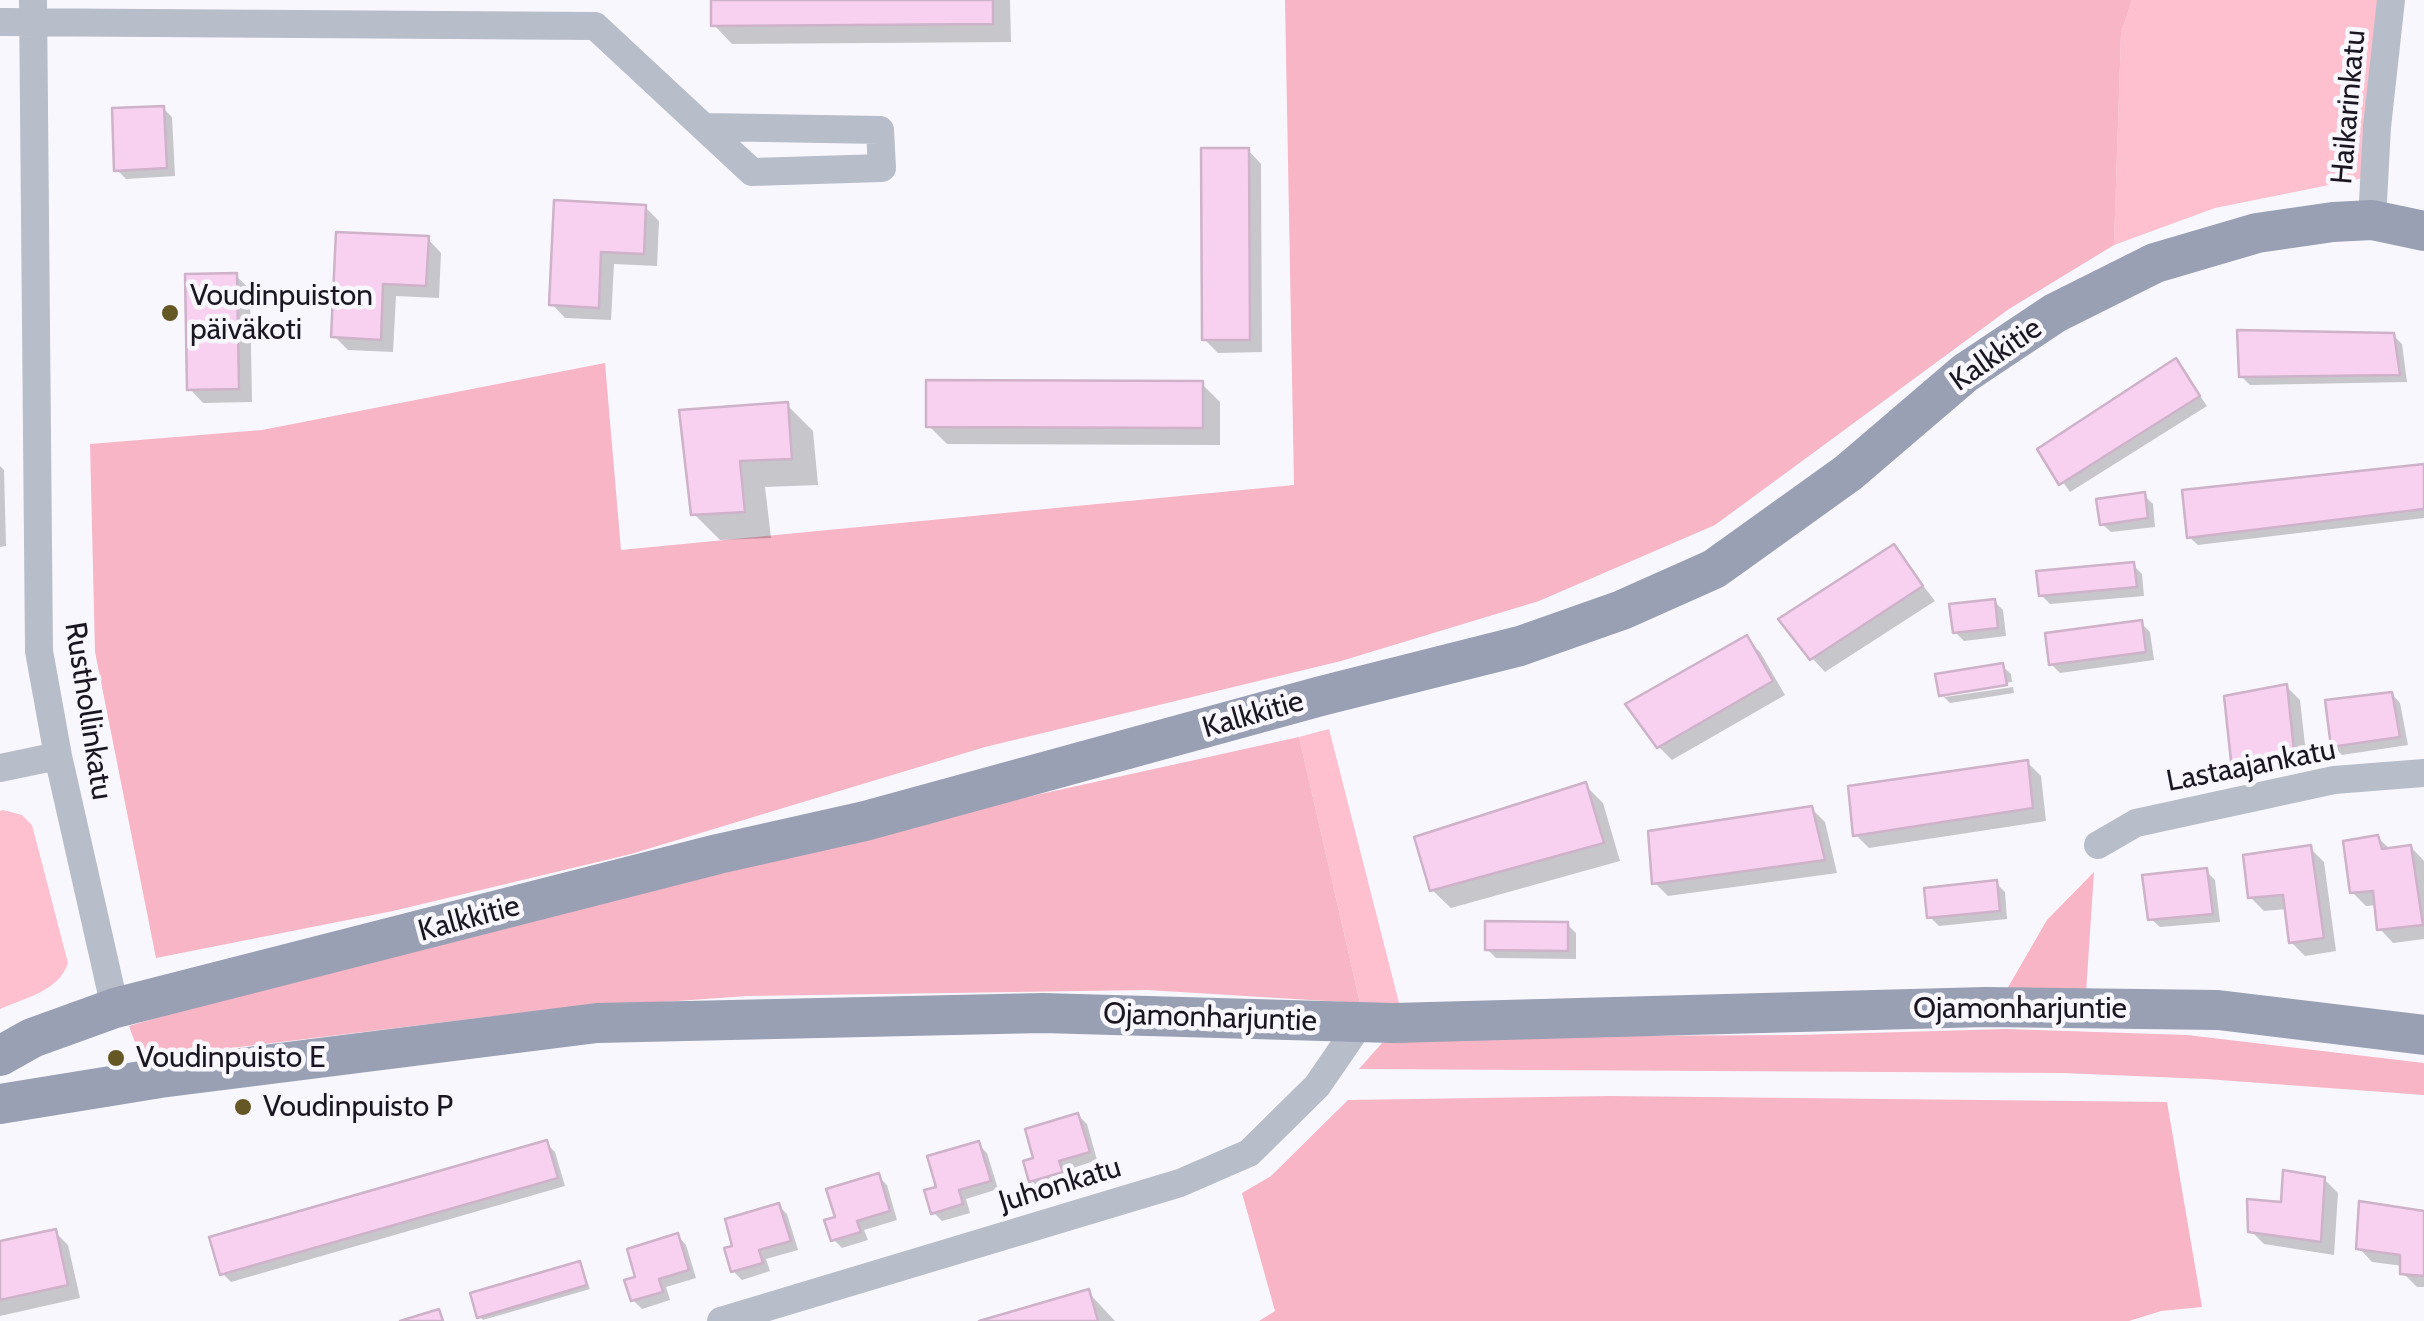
<!DOCTYPE html>
<html>
<head>
<meta charset="utf-8">
<style>
  body { margin:0 }
  canvas { display:block; background:#f9f7fe }
</style>
</head>
<body>
<canvas width="2424" height="1321"></canvas>
<script>
const context = document.querySelector('canvas').getContext('2d');
context.lineJoin = 'round';
function fill(path, color) { context.fillStyle = color; context.fill(path, 'evenodd'); }
function trace(path, color, width, dash) { context.strokeStyle = color; context.lineWidth = width; context.lineCap = dash ? 'butt' : 'round'; context.setLineDash(dash || []); context.stroke(path); }
function drawText(font, color, halo, rows, align = 'center') {
  context.font = font + ' Cabin,sans-serif'; context.lineWidth = 9; context.setLineDash([]); context.textBaseline = 'middle'; context.strokeStyle = halo; context.fillStyle = color; for (const [text, x, y, turn = 0] of rows) {
    context.save(); context.translate(x, y); context.rotate((+turn || 0) * Math.PI / 180); context.textAlign = isNaN(turn) ? turn : align; if (halo) context.strokeText(text, 0, 0); context.fillText(text, 0, 0); context.restore();
  }
}
const green = new Path2D(`
  M2132 0H2389L2364 178 2215 208 2114 245 2121 33Z
  M1329 729 1399 1003H1360L1299 737Z
  M3 810 22 815 32 825 68 963C59 991 25 998 0 1009V811Z`);
const forest = new Path2D(`
  M1285 0H2132L2121 33 2114 245 2009 309 1715 525 1539 601 1341 661 985 747 631 854 393 911 156 958 95 652 90 444 262 430 605 363 621 550 1294 485Z
  M1299 737 1360 1003 1147 990 747 996 536 1011 141 1059 129 1026 282 981 986 806Z
  M2094 872 2086 993 2007 989 2047 920Z
  M2006 1029 2187 1035 2424 1063V1095L2206 1079 2063 1073 1359 1069 1382 1043 1414 1037 1797 1035Z
  M1610 1096 2167 1102 2202 1307 2161 1311 2129 1321H1259L1275 1311 1242 1193 1271 1176 1348 1100Z`);
const shadow = new Path2D(`
  M714 0H1010L1011 42 732 44 714 25Z
  M163 108 172 117 175 176 126 179 117 170Z
  M1248 150 1261 164 1262 352 1218 353 1204 339Z
  M557 203 645 207 659 221 657 266 614 264 611 320 565 318 552 304Z
  M339 234 428 239 441 253 439 298 396 296 393 352 348 350 334 336Z
  M236 276 250 289 252 402 203 403 190 389Z
  M2393 335 2402 344 2407 382 2250 385 2241 376Z
  M2176 361 2207 406 2070 492 2040 450Z
  M1202 384 1220 402V445L947 444 929 426Z
  M787 405 813 431 818 485 765 487 771 538 720 540 694 514Z
  M0 466 4 470 6 546 0 547Z
  M2424 467V518L2198 545 2189 537Z
  M2144 495 2153 504 2155 527 2111 532 2102 524Z
  M1894 548 1935 601 1825 672 1812 658Z
  M2133 565 2142 574 2144 596 2050 604 2041 595Z
  M1994 601 2003 610 2006 636 1964 641 1955 632Z
  M2141 623 2150 632 2154 660 2060 673 2051 664Z
  M1746 638 1760 652 1785 695 1672 760 1658 746Z
  M2002 666 2011 674 2012 682 1945 692V697L2013 687 2014 693 1950 703 1941 694 1938 676Z
  M2287 687 2300 700 2307 763 2247 774 2234 760Z
  M2392 694 2400 703 2408 745 2342 755 2333 746Z
  M2027 762 2041 776 2046 821 1869 848 1856 835Z
  M1585 785 1603 803 1620 861 1451 908 1432 890Z
  M1812 809 1825 822 1837 873 1668 896 1655 883Z
  M2377 837 2391 850 2411 847 2424 861V939L2393 943 2380 929 2377 905 2366 906 2352 892Z
  M2310 848 2324 862 2336 951 2305 956 2291 942 2287 909 2264 911 2250 897Z
  M2206 871 2215 880 2220 922 2160 927 2151 919Z
  M1996 883 2005 892 2007 919 1939 926 1930 917Z
  M1567 924 1576 933V959L1496 958 1487 949Z
  M1078 1115 1087 1124 1097 1160 1067 1170 1070 1180 1040 1189 1031 1180 1036 1160Z
  M546 1143 555 1152 565 1186 231 1282 222 1273Z
  M978 1144 987 1153 998 1189 966 1199 970 1213 942 1221 933 1212 939 1189Z
  M878 1176 887 1185 897 1220 864 1230 868 1240 842 1248 833 1239 838 1218Z
  M2324 1179 2338 1193 2334 1255 2264 1244 2250 1230Z
  M778 1205 787 1214 798 1250 766 1259 770 1271 742 1280 733 1271 735 1247Z
  M2424 1213V1287H2417L2403 1273V1266L2372 1262 2359 1248Z
  M55 1232 68 1245 80 1298 0 1316V1244Z
  M678 1236 686 1245 696 1278 666 1287 670 1300 642 1309 633 1300 638 1278Z
  M580 1264 590 1289 483 1320 479 1316Z
  M1088 1292 1115 1321H988Z`);
const building = new Path2D(`
  M711 0H993V24L711 26Z
  M164 106 167 168 114 171 112 108Z
  M1201 148H1249L1250 340H1202Z
  M554 200 646 205 644 254 601 252 599 308 549 305Z
  M336 232 429 236 426 286 383 284 381 340 331 337Z
  M237 273 239 389 187 390 185 274Z
  M2237 330 2394 333 2400 375 2239 377Z
  M2176 358 2200 396 2059 485 2037 449Z
  M926 380 1203 381V428L926 427Z
  M788 402 792 459 740 461 745 512 691 515 679 410Z
  M2424 464V509L2187 538 2182 490Z
  M2145 492 2148 518 2100 525 2096 499Z
  M1894 544 1923 586 1810 660 1778 619Z
  M2134 562 2137 587 2039 596 2036 571Z
  M1995 599 1998 628 1953 633 1949 604Z
  M2142 620 2146 652 2049 665 2045 633Z
  M1747 635 1773 681 1657 748 1625 704Z
  M2003 663 2007 685 1939 696 1935 674Z
  M2287 684 2294 750 2231 761 2224 696Z
  M2392 692 2400 737 2331 747 2325 700Z
  M2028 760 2033 808 1853 836 1848 786Z
  M1586 782 1604 843 1430 891 1414 837Z
  M1812 806 1825 860 1652 884 1648 831Z
  M2378 835 2382 849 2411 845 2423 925 2377 930 2373 891 2350 893 2343 841Z
  M2311 845 2324 938 2289 943 2283 895 2248 898 2243 855Z
  M2207 868 2213 914 2148 920 2142 875Z
  M1997 880 2000 911 1927 918 1924 888Z
  M1485 921 1568 922V951L1485 950Z
  M1078 1113 1090 1152 1059 1161 1063 1172 1029 1182 1023 1161 1033 1158 1025 1129Z
  M547 1140 558 1178 220 1275 209 1237Z
  M979 1141 991 1181 959 1190 963 1204 931 1214 924 1190 936 1187 927 1156Z
  M2283 1170 2325 1177 2321 1242 2248 1232 2247 1199 2281 1202Z
  M879 1173 890 1211 857 1221 861 1232 831 1241 824 1220 835 1217 826 1189Z
  M2359 1201 2424 1211V1276L2400 1274V1255L2356 1249Z
  M779 1203 791 1241 759 1250 763 1263 731 1272 724 1248 732 1246 725 1219Z
  M56 1229 68 1285 0 1300V1241Z
  M678 1233 689 1270 659 1279 663 1292 631 1301 624 1280 635 1277 627 1249Z
  M580 1261 587 1285 477 1318 470 1293Z
  M1089 1289 1098 1321H979Z
  M439 1309 443 1321H400Z`);
const street = new Path2D(`
  M33 0 39 651 58 756 115 1008
  M0 22 595 26 752 172 882 168 880 130 707 127
  M2372 220 2377 127 2391 0
  M0 768 58 756
  M2098 845 2136 823 2334 780 2424 773
  M721 1321 1180 1183 1249 1153 1317 1086 1361 1022`);
const secondary = new Path2D(`
  M0 1056 32 1038 115 1008 718 854 865 821 1321 696 1520 646 1622 610 1714 569 1848 473 1965 373 2055 313 2155 263 2257 233 2333 222 2372 220 2424 231
  M0 1104 160 1078 597 1023 1043 1013 1393 1023 1985 1007 2218 1010 2424 1035`);
const markers = [
  [170,313,10,"#655825"],
  [116,1058,10,"#655825"],
  [243,1107,10,"#655825"]
];
const streetNames = [
  ["Haikarinkatu",2349,107,-85],
  ["Kalkkitie",1996,355,-35],
  ["Rusthollinkatu",88,711,81],
  ["Kalkkitie",1253,715,-16],
  ["Lastaajankatu",2251,766,-11],
  ["Kalkkitie",469,919,-15],
  ["Ojamonharjuntie",2020,1009],
  ["Ojamonharjuntie",1210,1018,2],
  ["Juhonkatu",1060,1185,-17]
];
const poiNames = [
  ["Voudinpuiston",190,296],
  ["päiväkoti",190,330],
  ["Voudinpuisto E",136,1058],
  ["Voudinpuisto P",263,1107]
];
fill(green, '#febfce');
fill(forest, '#f7b5c5');
fill(shadow, '#0003');
fill(building, '#f8d1f1');
trace(building, '#ceb2c9', 2.5);
trace(street, '#b8bdca', 28);
trace(secondary, '#99a0b4', 40);
for (const [x, y, r, color] of markers) { const dot = new Path2D(); dot.arc(x, y, r, 0, 2 * Math.PI); context.fillStyle = color; context.fill(dot); trace(dot, '#f9f7fe', 4); }
drawText('30px', '#1b1722', '#f9f7fe', streetNames);
drawText('30px', '#1b1722', '#f9f7fe', poiNames, 'left');
</script>
</body>
</html>
